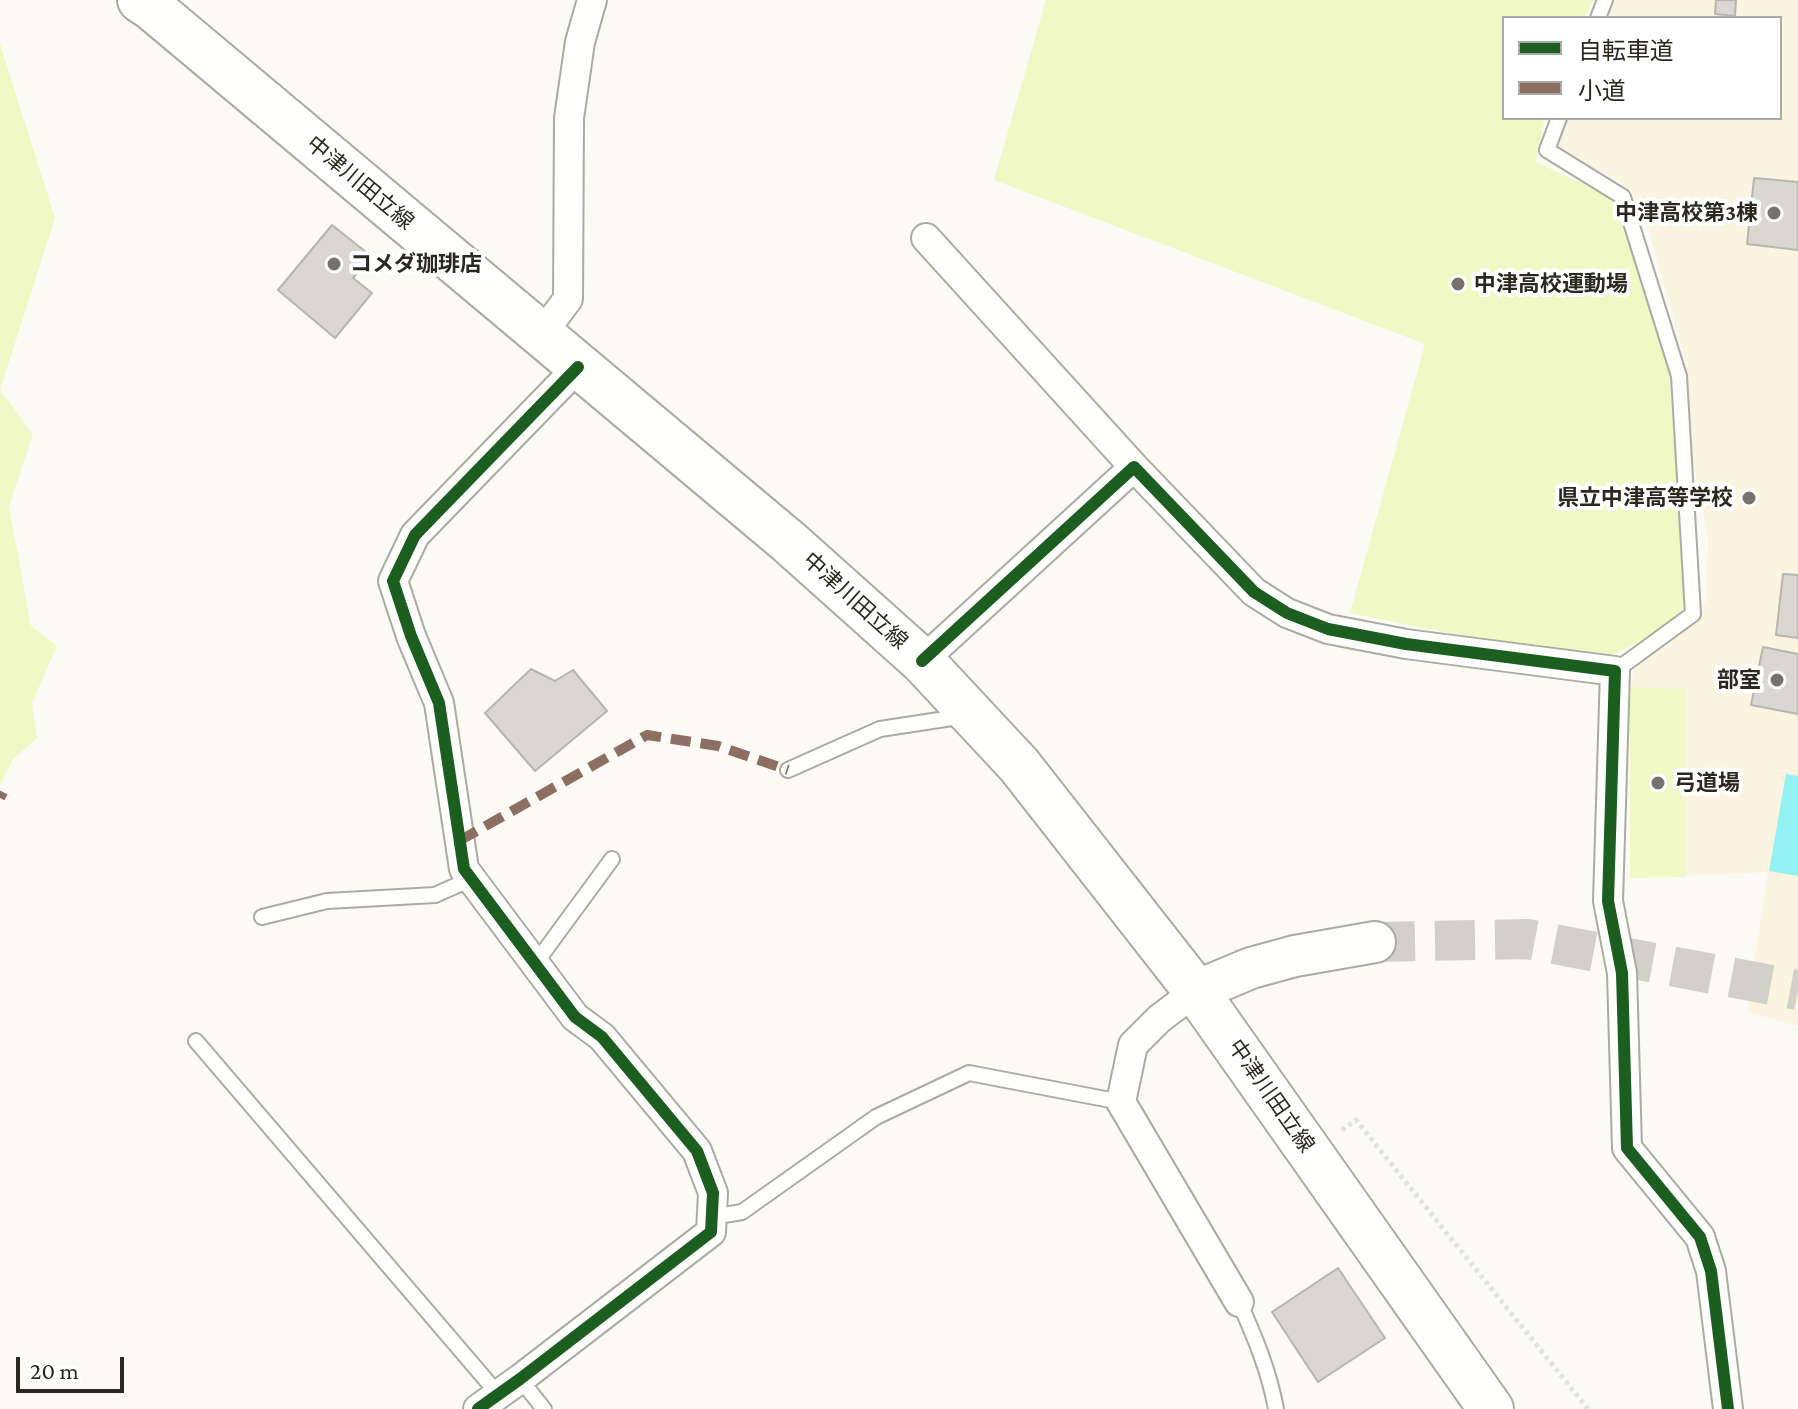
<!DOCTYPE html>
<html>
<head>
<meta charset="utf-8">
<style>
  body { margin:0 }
  #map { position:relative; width:1798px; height:1409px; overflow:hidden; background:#fbfaf4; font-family:"Crimson Pro","Noto Sans JP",serif }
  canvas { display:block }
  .legend { position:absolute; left:1502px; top:16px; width:280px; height:104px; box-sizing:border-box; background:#fff; border:2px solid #aaa9a5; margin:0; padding:10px 14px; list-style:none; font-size:24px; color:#2b291f }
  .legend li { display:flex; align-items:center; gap:16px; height:40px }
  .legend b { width:40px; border:2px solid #aaa9a5 }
  .scale { position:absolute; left:16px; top:1357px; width:108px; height:36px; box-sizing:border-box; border:4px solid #2b291f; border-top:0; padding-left:10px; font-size:24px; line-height:28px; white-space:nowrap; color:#2b291f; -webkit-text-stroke:6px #fff; paint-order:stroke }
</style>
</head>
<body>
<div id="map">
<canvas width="1798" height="1409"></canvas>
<ul class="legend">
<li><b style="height:10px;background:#1b5e20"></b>自転車道</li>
<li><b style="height:10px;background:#8d6e63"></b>小道</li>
</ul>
<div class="scale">20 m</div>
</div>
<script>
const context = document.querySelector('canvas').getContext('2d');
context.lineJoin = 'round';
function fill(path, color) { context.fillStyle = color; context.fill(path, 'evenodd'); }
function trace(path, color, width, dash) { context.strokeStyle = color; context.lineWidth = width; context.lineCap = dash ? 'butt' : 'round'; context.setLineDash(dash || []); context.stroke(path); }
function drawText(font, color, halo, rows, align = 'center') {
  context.font = font + ' "Crimson Pro","Noto Sans JP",serif'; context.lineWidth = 8; context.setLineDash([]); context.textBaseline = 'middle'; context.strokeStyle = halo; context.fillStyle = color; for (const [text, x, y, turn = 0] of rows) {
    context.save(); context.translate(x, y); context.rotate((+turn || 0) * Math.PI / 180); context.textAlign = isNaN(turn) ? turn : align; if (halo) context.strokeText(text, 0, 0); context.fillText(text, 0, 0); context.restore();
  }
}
const built = new Path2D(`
  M1615 0H1798V1026L1747 1012 1768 872 1630 878 1633 650 1666 646 1707 600 1708 538 1692 457 1686 364 1645 216 1620 181 1555 149 1567 118H1780V18H1608Z`);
const green = new Path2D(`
  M1046 0H1593L1585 18H1504V118H1545L1536 162 1610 197 1632 225 1668 361 1674 439 1687 511 1693 602 1658 632 1607 658 1473 638 1350 613 1425 344 994 180Z
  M0 44 55 218 0 390 33 434 9 506 31 626 57 646 32 703 37 738 13 759 0 784Z
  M1630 687 1685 689 1686 877 1630 878Z`);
const water = new Path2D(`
  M1786 774 1798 776V876L1769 871Z`);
const building = new Path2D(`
  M1716 0H1736L1735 16 1715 14Z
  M1754 178 1798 182V250L1747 244Z
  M332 225 371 256 353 278 372 293 335 338 278 290Z
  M1783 574 1798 575V638L1776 635Z
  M1763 647 1798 654V714L1751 705Z
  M531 669 555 681 573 670 607 711 535 771 485 713Z
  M1338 1268 1385 1338 1318 1382 1272 1312Z`);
const secondaryTunnel = new Path2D(`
  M1375 942 1527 939 1798 990`);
const path = new Path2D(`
  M1342 1130 1356 1120 1588 1409`);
const lane = new Path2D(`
  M1598 18 1605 0
  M1559 118 1547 150 1623 197 1679 376 1693 614 1615 671
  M788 770 880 729 965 716
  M262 917 327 901 435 895 471 879
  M535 964 612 859
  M196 1041 498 1394
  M712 1217 742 1212 876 1117 969 1073 1121 1102
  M1239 1302C1255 1337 1269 1371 1276 1409
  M520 1379 544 1409`);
const street = new Path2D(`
  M926 238 1134 467
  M541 335 568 299 569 118 580 42 592 0
  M922 661 1134 467 1254 592 1287 613 1328 629 1406 644 1615 671 1608 901 1622 973 1627 1148 1700 1237 1711 1271 1728 1409
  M1196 991 1159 1019 1133 1045 1121 1102 1239 1302
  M478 1409 520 1379 711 1232 713 1193 697 1151 602 1037 575 1017 464 869 439 703 411 636 393 581 415 535 578 367`);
const secondary = new Path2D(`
  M1196 991 1251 968 1295 956 1375 942`);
const primary = new Path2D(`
  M140 0 152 8 789 542 922 661 1019 765 1196 991 1491 1409`);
const quiet = new Path2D(`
  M0 798 3 792
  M459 841 647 735 718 746 788 770`);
const cycleway = new Path2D(`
  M922 661 1134 467 1254 592 1287 613 1328 629 1406 644 1615 671 1608 901 1622 973 1627 1148 1700 1237 1711 1271 1728 1409
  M478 1409 520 1379 711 1232 713 1193 697 1151 602 1037 575 1017 464 869 439 703 411 636 393 581 415 535 578 367`);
const markers = [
  [1774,213,8,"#74726a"],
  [334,264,8,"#74726a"],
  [1458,284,8,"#74726a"],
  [1749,498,8,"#74726a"],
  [1777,680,8,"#74726a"],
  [1658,783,8,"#74726a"]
];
const streetNames = [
  ["中津川田立線",360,183,40],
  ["中津川田立線",855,601,42],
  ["中津川田立線",1271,1096,55]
];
const poiNames = [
  ["中津高校第3棟",1758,213],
  ["コメダ珈琲店",350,264,"left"],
  ["中津高校運動場",1474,284,"left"],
  ["県立中津高等学校",1733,498],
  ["部室",1761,680],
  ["弓道場",1674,783,"left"]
];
fill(built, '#faf4e0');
fill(green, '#f0f9c5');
fill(water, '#92f1f2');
fill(building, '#d9d7cf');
trace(building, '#b6b5ae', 2);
trace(secondaryTunnel, '#d1d0c9', 40, [40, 20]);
trace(lane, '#acaaa3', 18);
trace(street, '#acaaa3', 32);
trace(secondary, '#acaaa3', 44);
trace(primary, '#acaaa3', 48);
trace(path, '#e2e2e0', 5, [4, 4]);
trace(lane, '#fefefd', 14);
trace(street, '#fefefd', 28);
trace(secondary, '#fefefd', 40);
trace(primary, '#fefefd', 44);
trace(quiet, '#8d6e63', 10, [20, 10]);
trace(cycleway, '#1b5e20', 12);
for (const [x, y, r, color] of markers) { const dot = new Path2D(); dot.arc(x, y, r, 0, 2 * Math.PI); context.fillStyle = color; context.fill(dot); trace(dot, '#fff', 3); }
drawText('22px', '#2b291f', '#fff', streetNames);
drawText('bold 22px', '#2b291f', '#fff', poiNames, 'right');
</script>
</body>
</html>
